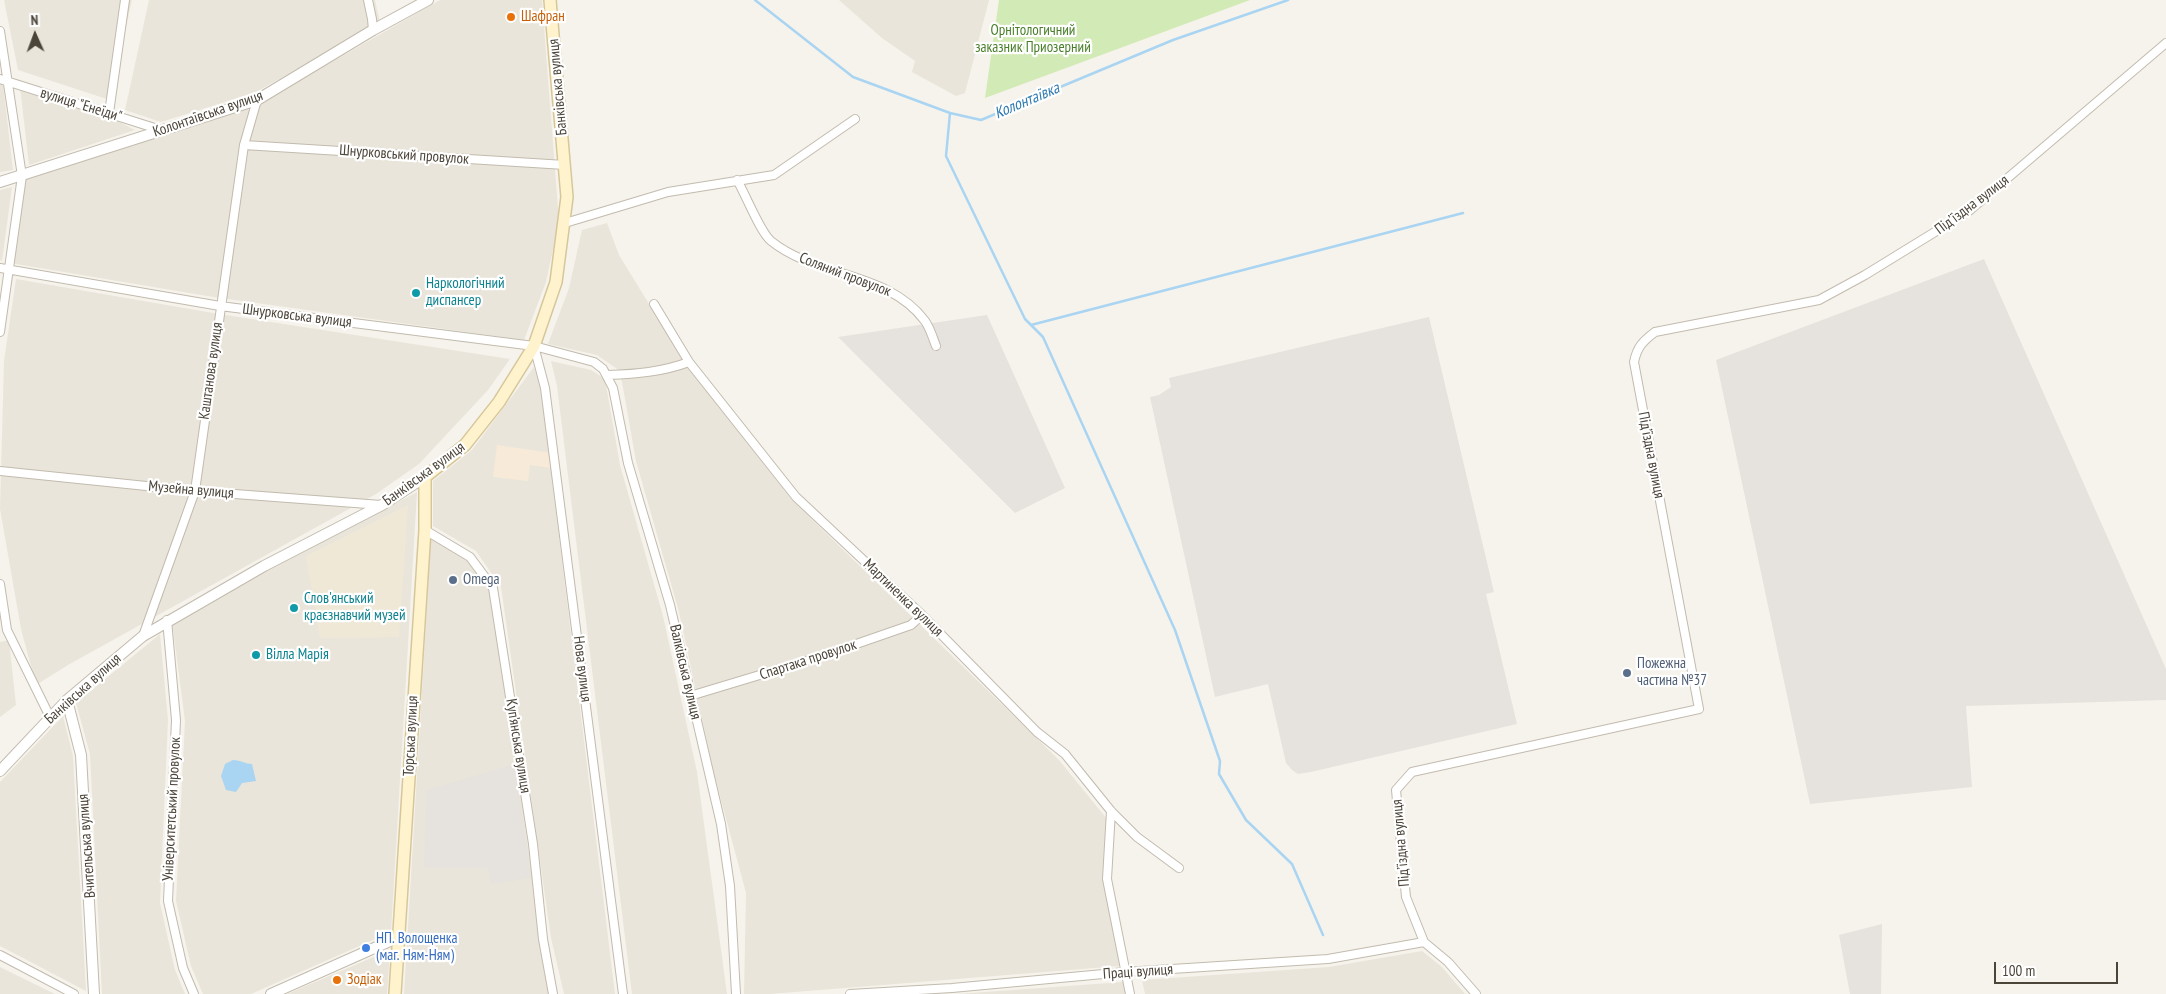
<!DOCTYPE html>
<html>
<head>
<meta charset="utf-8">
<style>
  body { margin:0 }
  #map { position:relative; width:2166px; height:994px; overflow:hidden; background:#f6f3ec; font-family:"PT Sans Narrow",sans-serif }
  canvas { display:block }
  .north { position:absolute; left:10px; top:10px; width:50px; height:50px; -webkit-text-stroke:4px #fff; paint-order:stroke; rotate:358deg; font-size:14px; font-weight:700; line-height:20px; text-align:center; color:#4b4439 }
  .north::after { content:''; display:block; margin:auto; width:18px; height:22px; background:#4b4439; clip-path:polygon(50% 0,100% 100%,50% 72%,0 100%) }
  .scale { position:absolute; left:1994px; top:962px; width:124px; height:22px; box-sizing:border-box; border:2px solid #4b4439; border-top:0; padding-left:6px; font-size:15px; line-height:18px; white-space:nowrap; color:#4b4439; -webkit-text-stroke:4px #fff; paint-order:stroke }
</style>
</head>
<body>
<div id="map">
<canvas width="2166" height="994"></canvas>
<div class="north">N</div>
<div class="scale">100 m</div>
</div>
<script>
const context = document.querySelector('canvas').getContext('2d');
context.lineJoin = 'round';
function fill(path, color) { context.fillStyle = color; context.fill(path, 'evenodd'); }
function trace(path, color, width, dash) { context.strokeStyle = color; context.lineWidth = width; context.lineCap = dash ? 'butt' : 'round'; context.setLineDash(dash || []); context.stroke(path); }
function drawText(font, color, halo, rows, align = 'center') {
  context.font = font + ' "PT Sans Narrow",sans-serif'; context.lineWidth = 4.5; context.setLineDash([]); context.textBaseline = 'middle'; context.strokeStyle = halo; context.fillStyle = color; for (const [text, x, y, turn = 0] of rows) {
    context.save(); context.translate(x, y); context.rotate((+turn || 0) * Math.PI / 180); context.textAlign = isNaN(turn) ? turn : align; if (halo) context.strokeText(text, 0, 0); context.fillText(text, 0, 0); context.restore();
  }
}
const residential = new Path2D(`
  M4 0H132L110 100 18 70Z
  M149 0H375L380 23 254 93 161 122 125 110Z
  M440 0H542L559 222 546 282 524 340 213 297 10 263 21 181 253 107Z
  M839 0H989L965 93 956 96 912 72 915 61 882 38Z
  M0 83 3 84 13 170 0 172Z
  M20 87 99 112 135 130 29 165Z
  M12 187 2 261 0 260V190Z
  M607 223 619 255 687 366 791 499 1059 760 1107 819 1103 879 1120 966 770 994H744L746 893 713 770 679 612 636 461 620 371 597 355 548 344 569 288 582 230Z
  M16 279 219 314 510 359 488 390 419 464 376 494 68 665 36 685 21 629 0 509 4 361Z
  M551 361 591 370 605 379 620 465 663 616 697 772 727 994H632L557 386Z
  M534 367 541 389 615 994H564L551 938 501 587 476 551 433 526V481L472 450Z
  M417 492 391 932 251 994H203L191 966 176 901 185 721 172 621Z
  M431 539 456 550 470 559 490 589 541 934 554 994H404Z
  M160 634 168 720 160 903 175 970 185 994H102L90 754 76 703Z
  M9 640 16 705 0 717V642Z
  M63 716 73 756 86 991 0 946V782Z
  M390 950 387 994H287Z
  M1422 951 1442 967 1465 994H1145L1142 980 1329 967Z
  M0 967 55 994H0Z
  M1123 982 1126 994H957Z`);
const commercial = new Path2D(`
  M497 445 552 453 550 468 530 465 528 481 493 477Z`);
const industrial = new Path2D(`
  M1984 259 2166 669V700L1966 706 1972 787 1810 804 1716 360Z
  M987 315 1065 488 1015 513 838 337Z
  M1429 317 1494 592 1486 594 1517 724 1311 772 1298 774 1292 770 1286 763 1268 684 1215 697 1150 397 1159 395 1171 387 1169 378Z
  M515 764 531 878 491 884 488 868H424L427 790Z
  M1882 924 1881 994H1850L1839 935Z`);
const education = new Path2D(`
  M408 505 399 637 320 638 306 556Z`);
const green = new Path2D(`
  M999 0H1250L985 98Z`);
const water = new Path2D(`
  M233 760C241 760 245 764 252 764L256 781 242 783 236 792 226 790 221 776 225 764Z`);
const stream = new Path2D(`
  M755 0 853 77 950 113 981 120 1173 40 1288 0
  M950 113 946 156 1025 319 1043 337 1175 630 1220 761 1219 774 1246 820 1292 864 1323 935
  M1031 325 1463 213`);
const minor = new Path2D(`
  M368 0 372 19 373 30
  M0 31 22 176 0 332
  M0 79 161 130
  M109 113 125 0
  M244 145 565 165
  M737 180C746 195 760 232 771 241 817 278 888 271 925 321 930 328 933 338 936 346
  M565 223 668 192 774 175 855 119
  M0 268 220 306 534 346 594 362 603 369 613 388 628 463 670 605 721 824 730 886 736 994
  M654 304 689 362 796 497 922 615 1037 732 1065 754 1111 811 1137 837 1179 868
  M534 346 545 388 623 994
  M608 375C636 374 662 372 689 362
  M0 471 195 491 381 505
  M425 530 470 557 493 588 533 844 543 939 553 994
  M0 584 7 630 50 717
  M167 620 176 720 168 901 183 968 194 994
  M143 636 195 491 244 145 257 100
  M690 696 816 658 911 625 922 615
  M1111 811 1107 879 1130 994
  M0 955 74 994
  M850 994 952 988 1125 972 1328 959 1424 942
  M1476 994 1448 962 1424 942 1406 897 1396 790 1412 772 1699 709 1634 362C1637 347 1643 341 1655 332L1819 300 1865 275 1969 211 2166 43`);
const tertiary = new Path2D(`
  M0 182 257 100 373 30 428 0
  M67 700 81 755 94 994
  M0 771 67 700 143 636 264 566 382 505 425 477
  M271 994 399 937`);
const secondary = new Path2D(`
  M395 994 425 530V477L465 445 499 402 534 346 556 282 567 197 550 0`);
const markers = [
  [511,17,5,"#e8710a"],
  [416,293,5,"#0f9aa8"],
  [453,580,5,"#5c6f8a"],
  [294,608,5,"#0f9aa8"],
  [256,655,5,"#0f9aa8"],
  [1627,673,5,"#5c6f8a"],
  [366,948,5,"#3f7fe0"],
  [337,980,5,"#e8710a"]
];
const foodNames = [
  ["Шафран",521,17],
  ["Зодіак",347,980]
];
const parkNames = [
  ["Орнiтологичний",1033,31],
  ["заказник Приозерний",1033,48]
];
const streetNames = [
  ["Банківська вулиця",558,87,-95],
  ["вулиця \"Енеїди\"",81,105,17],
  ["Колонтаївська вулиця",208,114,-19],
  ["Шнурковський провулок",404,155,4],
  ["Під’їздна вулиця",1972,205,-37],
  ["Соляний провулок",845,275,21],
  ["Шнурковська вулиця",297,316,7],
  ["Каштанова вулиця",211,371,-82],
  ["Під’їздна вулиця",1651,455,79],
  ["Банківська вулиця",424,474,-36],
  ["Музейна вулиця",191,490,5],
  ["Мартиненка вулиця",903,598,44],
  ["Спартака провулок",808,660,-18],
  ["Нова вулиця",582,669,83],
  ["Валківська вулиця",685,672,77],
  ["Банківська вулиця",83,689,-42],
  ["Торська вулиця",411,736,-87],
  ["Куп’янська вулиця",518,746,81],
  ["Університетський провулок",172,809,-87],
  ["Під’їздна вулиця",1401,843,-95],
  ["Вчительська вулиця",87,846,-94],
  ["Праці вулиця",1138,972,-4]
];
const cultureNames = [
  ["Наркологічний",426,284],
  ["диспансер",426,301],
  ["Слов'янський",304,599],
  ["краєзнавчий музей",304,616],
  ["Вілла Марія",266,655]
];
const serviceNames = [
  ["Omega",463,580],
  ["Пожежна",1637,664],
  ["частина №37",1637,681]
];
const shopNames = [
  ["НП. Волощенка",376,939],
  ["(маг. Ням-Ням)",376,956]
];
const waterNames = [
  ["Колонтаївка",1027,101,-23]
];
fill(residential, '#eae5da');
fill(commercial, '#f7ead8');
fill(industrial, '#e6e2dd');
fill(education, '#efe8d6');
fill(green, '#d2eab5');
fill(water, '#a9d4f2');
trace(stream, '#a9d4f2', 2.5);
trace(minor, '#c2bbae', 10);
trace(tertiary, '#c2bbae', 12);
trace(secondary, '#d6c79b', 14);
trace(minor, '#fff', 8);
trace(tertiary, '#fff', 10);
trace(secondary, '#fff3cd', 11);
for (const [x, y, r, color] of markers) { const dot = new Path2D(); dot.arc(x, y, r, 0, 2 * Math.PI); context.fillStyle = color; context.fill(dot); trace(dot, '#fff', 2); }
drawText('15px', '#c56008', '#fff', foodNames, 'left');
drawText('15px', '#4a7f2a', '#fff', parkNames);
drawText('15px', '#4b4439', '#fff', streetNames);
drawText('15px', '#0d838f', '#fff', cultureNames, 'left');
drawText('15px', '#4e5e75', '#fff', serviceNames, 'left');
drawText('15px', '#366cbe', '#fff', shopNames, 'left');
drawText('italic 16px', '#2e7ab2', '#fff', waterNames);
</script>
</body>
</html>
